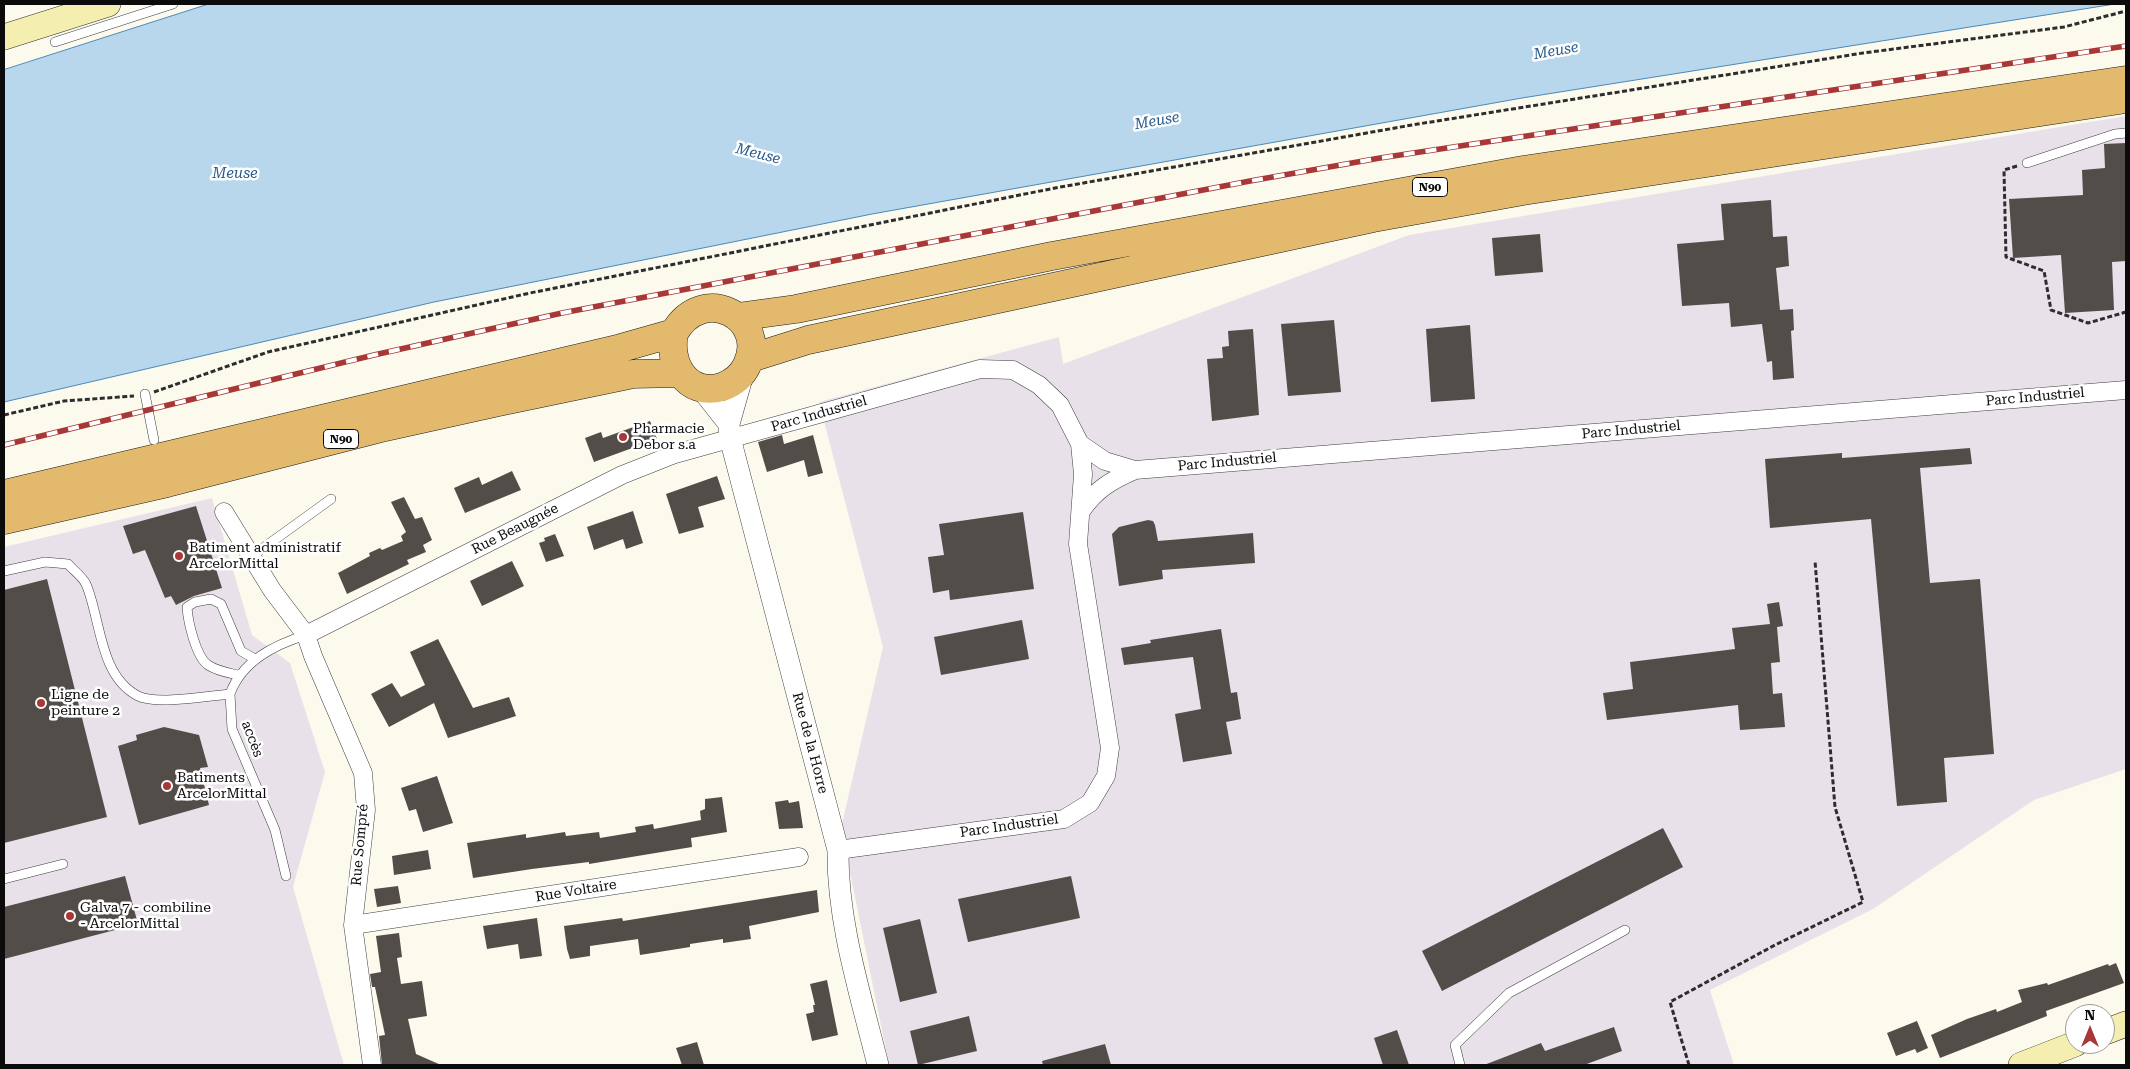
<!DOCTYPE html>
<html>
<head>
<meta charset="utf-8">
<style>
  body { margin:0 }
  #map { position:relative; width:2130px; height:1069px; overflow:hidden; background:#fcfaed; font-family:"Roboto Serif",serif }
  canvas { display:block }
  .frame { position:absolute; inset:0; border:5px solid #0b0b0b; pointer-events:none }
  .north { position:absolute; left:2065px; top:1004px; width:50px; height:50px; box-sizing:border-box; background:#fff; border:1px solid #9d9d9d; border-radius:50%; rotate:0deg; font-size:14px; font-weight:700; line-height:20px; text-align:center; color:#0b0b0b }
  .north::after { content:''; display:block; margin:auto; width:18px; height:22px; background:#a83737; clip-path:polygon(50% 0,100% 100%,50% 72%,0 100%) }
</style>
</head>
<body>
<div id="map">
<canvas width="2130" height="1069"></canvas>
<div class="frame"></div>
<div class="north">N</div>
</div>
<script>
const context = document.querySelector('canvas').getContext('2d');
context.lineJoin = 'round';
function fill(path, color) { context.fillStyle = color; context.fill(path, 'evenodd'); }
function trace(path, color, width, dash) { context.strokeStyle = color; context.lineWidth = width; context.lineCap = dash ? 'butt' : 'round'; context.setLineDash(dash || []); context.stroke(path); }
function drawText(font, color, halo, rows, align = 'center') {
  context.font = font + ' "Roboto Serif",serif'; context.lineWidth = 5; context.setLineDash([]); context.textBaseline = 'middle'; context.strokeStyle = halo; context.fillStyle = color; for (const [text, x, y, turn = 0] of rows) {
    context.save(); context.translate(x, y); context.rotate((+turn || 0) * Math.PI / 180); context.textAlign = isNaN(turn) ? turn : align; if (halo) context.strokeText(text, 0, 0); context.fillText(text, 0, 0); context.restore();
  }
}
const industrial = new Path2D(`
  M2126 116V769L2034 800 1873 909 1710 990 1734 1065H889L841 828 883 647 819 402 1059 337 1063 364 1409 235Z
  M212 498 252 635 290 663 325 772 293 887 344 1065H4V547Z`);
const water = new Path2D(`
  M209 4H2115L1522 98 872 214 434 302 4 402V70Z`);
const building = new Path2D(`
  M2126 143V261L2112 262 2114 310 2065 313 2061 255 2013 258 2009 199 2083 195 2082 170 2105 168 2104 144Z
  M1771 200 1773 237 1787 236 1789 266 1776 268 1780 310 1793 309 1794 330 1791 331 1794 378 1773 380 1772 361 1767 362 1762 324 1731 327 1729 303 1682 306 1677 244 1724 240 1721 204Z
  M1540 234 1543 272 1495 276 1492 238Z
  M1334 320 1341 392 1288 396 1281 324Z
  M1470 325 1475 399 1431 402 1426 329Z
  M1253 329 1259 415 1212 421 1207 359 1223 358 1222 347 1229 346 1228 331Z
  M650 421 657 439 594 462 585 438 601 432 603 438Z
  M782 435 784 444 813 435 823 473 808 477 804 460 767 472 758 442Z
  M1970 448 1972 464 1920 468 1930 583 1980 579 1994 754 1944 758 1947 802 1897 806 1871 519 1770 528 1765 459 1842 453V458Z
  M512 471 521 490 465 513 454 488 479 477 482 485Z
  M717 476 725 499 698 507 704 527 679 534 666 494Z
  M404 497 415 519 422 517 432 540 423 545 426 552 407 560 409 564 347 594 338 573 370 556 369 553 380 548 382 550 403 541 401 536 406 532 391 502Z
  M196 506 222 588 194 596 176 605 171 596 165 598 145 550 133 554 123 526Z
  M633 511 643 543 626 549 623 539 594 550 587 527Z
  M1023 512 1034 589 950 600 949 590 933 593 928 557 944 555 939 524Z
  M1148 520 1153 521 1155 525 1158 541 1253 533 1255 563 1162 570 1163 579 1119 586 1112 534 1119 527Z
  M555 534 564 556 546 562 539 543 545 541 544 538Z
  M512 561 524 586 482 606 470 581Z
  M47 579 107 817 4 843V590Z
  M1779 602 1783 626 1777 627 1780 662 1771 663 1773 694 1782 693 1785 727 1740 730 1738 705 1607 720 1603 693 1633 689 1630 662 1735 649 1732 628 1770 624 1767 604Z
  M1022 620 1029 659 941 675 934 637Z
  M1221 629 1231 693 1237 692 1241 719 1226 722 1232 754 1183 762 1175 714 1201 709 1193 657 1124 665 1121 648 1151 643 1150 640Z
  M438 639 473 708 509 697 516 716 448 738 434 703 389 727 371 694 392 683 401 697 425 685 410 652Z
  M164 727 199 735 208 767 200 768 209 805 139 825 118 746 137 740 136 735Z
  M437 776 453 823 423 832 416 809 409 811 401 788Z
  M722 797 727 832 691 838 692 847 589 864V862L532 869 473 878 467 843 526 834V838L565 832 566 836 599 832 600 838 636 832 635 827 653 824 654 829 701 820 700 811 705 809V799Z
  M788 800 789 803 799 801 803 828 779 829 775 802Z
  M1663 828 1683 867 1442 991 1422 951Z
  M428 850 431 869 394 875 392 856Z
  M125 876 138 924 4 959V907Z
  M1071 876 1080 918 968 942 958 899Z
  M398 886 401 903 377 907 374 889Z
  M817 890 819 912 749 926 751 939 723 943V939L690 944V947L640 955 638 939 590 946V956L570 959 567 949 564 926 622 918 623 921Z
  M537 918 542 956 520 959 518 944 487 949 483 926Z
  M920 919 937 993 900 1002 883 928Z
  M399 933 402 957 397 958 401 984 422 981 427 1016 408 1019 416 1054 441 1065H382L379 1036 385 1035 375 987H372L370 974 381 972 376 936Z
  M2116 963 2124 983 2046 1011 2047 1016 1940 1058 1931 1035 1967 1019 1996 1009 1997 1012 2022 1002 2018 990 2047 983 2048 985 2108 964 2109 966Z
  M827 980 838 1035 812 1041 806 1014 814 1012 813 1005H815L810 984Z
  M969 1016 977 1051 918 1065 910 1031Z
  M1917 1021 1928 1048 1917 1053 1915 1049 1896 1056 1887 1033Z
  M1614 1027 1622 1051 1584 1065H1484L1541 1043 1545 1051Z
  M1397 1030 1409 1065H1383L1374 1038Z
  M697 1042 704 1065H682L676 1048Z
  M1105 1044 1111 1065H1043L1042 1061Z`);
const path = new Path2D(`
  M2017 166 2004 170 2006 257 2044 271 2051 310 2088 323 2126 312
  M154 392 268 352 530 293 1055 188 1412 125 1863 53 2064 27 2126 11
  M4 415 64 401 134 396
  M1689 1065 1670 1002 1775 945 1863 902 1835 807 1815 561`);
const service = new Path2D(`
  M55 42 173 4
  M2027 163 2115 134 2126 133
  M145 394 154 440
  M252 556 331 499
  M4 571 45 562 68 564C73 570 82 576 86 584 101 619 99 676 138 696 156 705 208 696 230 694 242 661 274 645 306 635
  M238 675C229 673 217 671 208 665 196 657 188 622 187 607L195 602 211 599 221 604 241 651 255 659
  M230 694 232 729 275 830 286 876
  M4 879 63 864
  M1460 1065 1455 1045 1509 993 1625 930`);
const minor = new Path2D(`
  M1080 444 1105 461 1135 470
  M1081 511C1096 489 1112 480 1135 470L2126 390
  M224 512 272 590 306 635 313 656 363 773 366 810 353 925 372 1065
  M306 635 622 475 675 454 980 369 1013 370 1039 385 1060 405 1080 444 1083 474 1078 544 1110 748 1106 776 1090 803 1064 819 838 850
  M353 925 799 857`);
const tertiary = new Path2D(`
  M744 371 729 424 730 438 838 850C837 922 861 996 878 1065
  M699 386 729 424`);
const secondary = new Path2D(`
  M4 37 108 4
  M2105 1032 2126 1024
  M2021 1065 2075 1044`);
const trunk = new Path2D(`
  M737 317 796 309 1052 256 1523 170 2126 80
  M751 358 808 340 1373 218 1523 191 2126 99
  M4 494 621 348 674 333C703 282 769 318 747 365 742 376 733 383 722 387 686 397 668 363 674 333
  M4 520 167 483 385 427 498 402 633 374 680 373`);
const rail = new Path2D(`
  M4 445 374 355 562 313 1250 181 1380 158 2126 46`);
const markers = [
  [623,437,5,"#a83737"],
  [179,556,5,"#a83737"],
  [41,703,5,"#a83737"],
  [167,786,5,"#a83737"],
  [70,916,5,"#a83737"]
];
const shields = [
  [1430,187,35],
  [341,439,35]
];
const shieldNames = [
  ["N90",1430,187],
  ["N90",341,439]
];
const streetNames = [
  ["Parc Industriel",2035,397,-5],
  ["Parc Industriel",819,414,-16],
  ["Parc Industriel",1631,430,-5],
  ["Parc Industriel",1227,462,-5],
  ["Rue Beaugnée",515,529,-27],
  ["accès",252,739,69],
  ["Rue de la Horre",810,743,75],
  ["Parc Industriel",1009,826,-8],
  ["Rue Sompré",360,845,-85],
  ["Rue Voltaire",576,891,-9]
];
const poiNames = [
  ["Pharmacie",633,429],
  ["Debor s.a",633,445],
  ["Batiment administratif",189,548],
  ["ArcelorMittal",189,564],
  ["Ligne de",51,695],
  ["peinture 2",51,711],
  ["Batiments",177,778],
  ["ArcelorMittal",177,794],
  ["Galva 7 - combiline",80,908],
  ["- ArcelorMittal",80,924]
];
const waterNames = [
  ["Meuse",1556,51,-10],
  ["Meuse",1157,121,-10],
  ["Meuse",758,154,14],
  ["Meuse",235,174]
];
fill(industrial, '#e9e1e9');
fill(water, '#b8d7ed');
trace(water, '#4988ba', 1);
fill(building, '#534d49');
trace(service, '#3e3e3e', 10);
trace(minor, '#3e3e3e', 19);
trace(tertiary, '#3e3e3e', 22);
trace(secondary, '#2d2d2d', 26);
trace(trunk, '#1c1c1c', 29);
trace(path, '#2d2d2d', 3, [5, 2.5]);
trace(service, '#fff', 9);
trace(minor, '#fff', 18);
trace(tertiary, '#fff', 21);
trace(secondary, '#f4efb0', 25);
trace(trunk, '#e3ba6d', 28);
trace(rail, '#a83737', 5.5);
trace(rail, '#fff', 4, [11]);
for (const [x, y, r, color] of markers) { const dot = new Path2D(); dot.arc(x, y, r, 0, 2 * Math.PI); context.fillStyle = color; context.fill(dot); trace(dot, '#fff', 2); }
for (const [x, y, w] of shields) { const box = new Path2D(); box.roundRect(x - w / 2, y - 9.5, w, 19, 4); context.fillStyle = '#fff'; context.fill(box); trace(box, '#0b0b0b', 1); }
drawText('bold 12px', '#0b0b0b', null, shieldNames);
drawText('14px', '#0b0b0b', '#fff', streetNames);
drawText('14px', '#0b0b0b', '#fff', poiNames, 'left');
drawText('italic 15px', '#265b8b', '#fff', waterNames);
</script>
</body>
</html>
